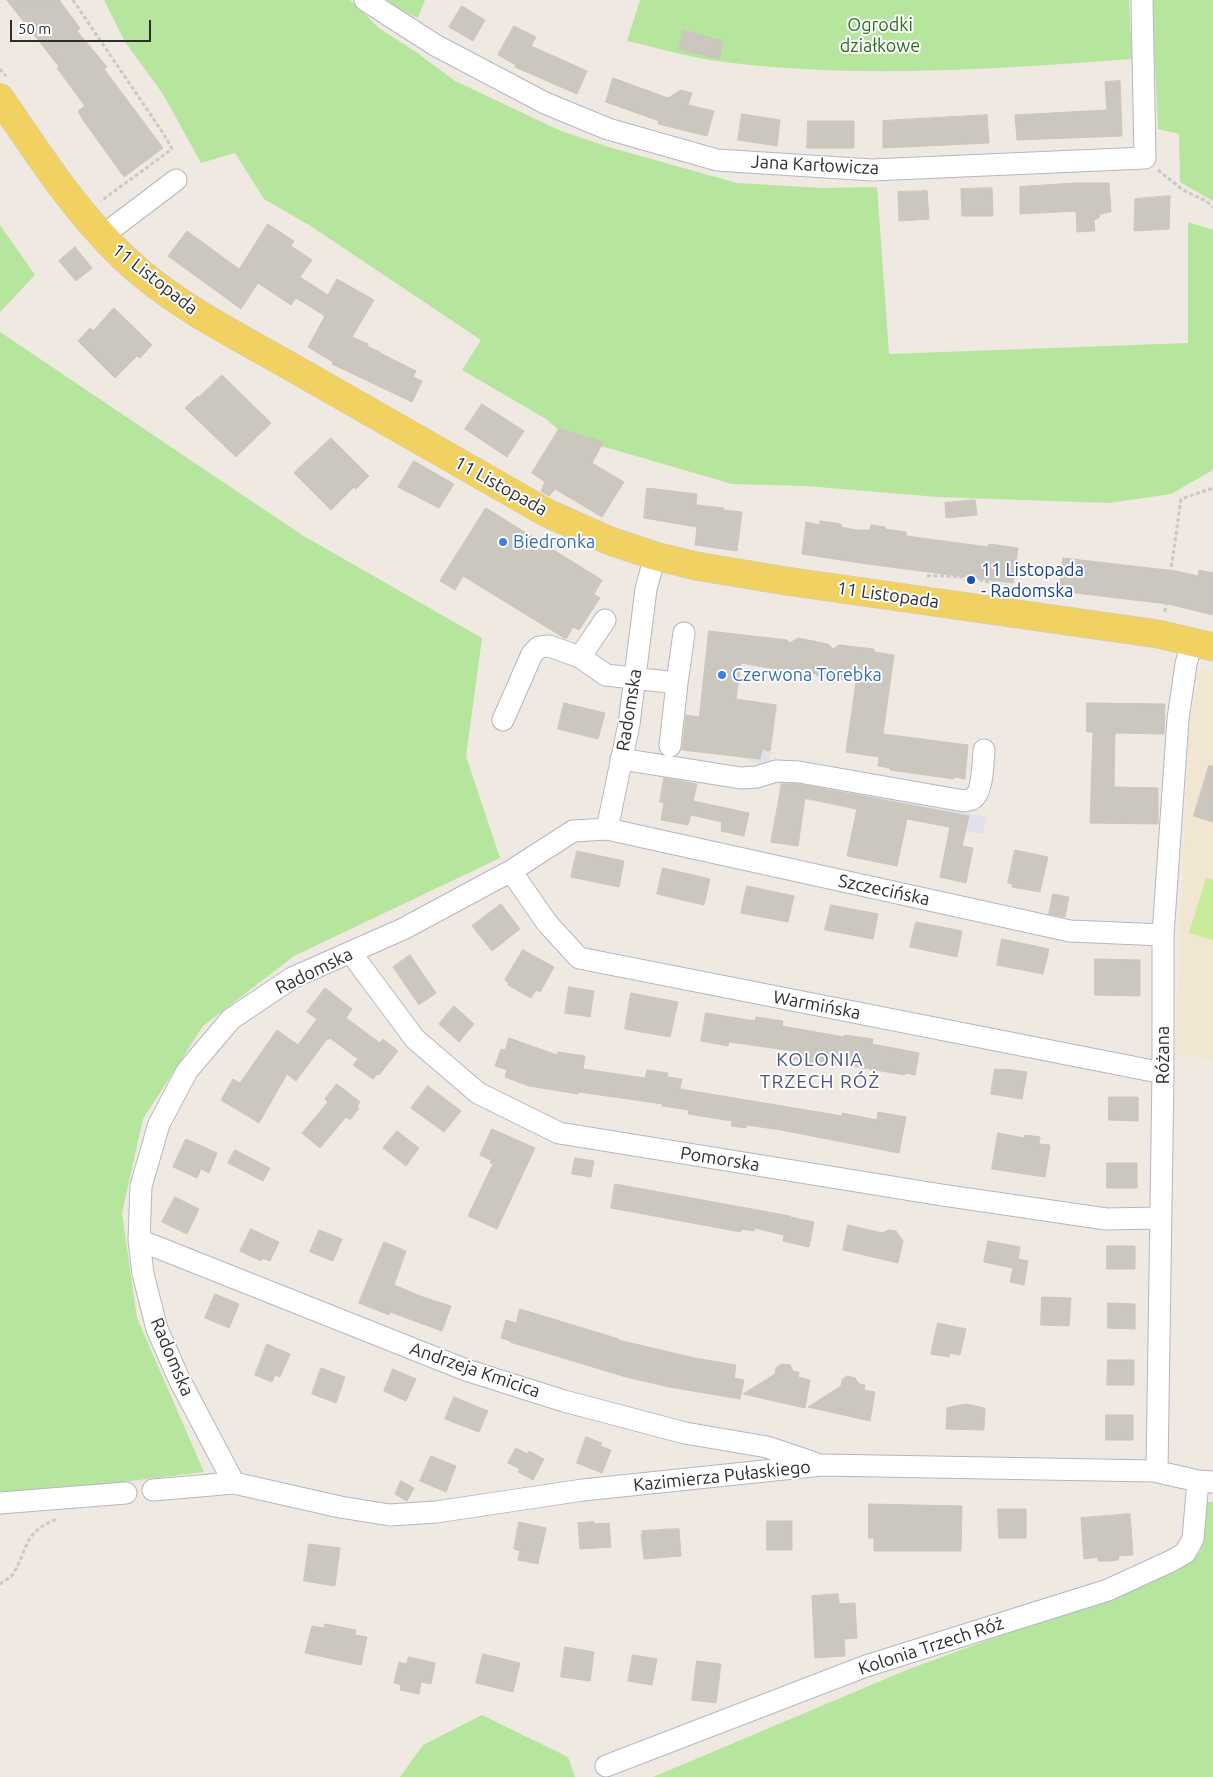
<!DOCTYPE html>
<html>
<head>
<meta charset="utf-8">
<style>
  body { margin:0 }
  #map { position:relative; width:1213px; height:1777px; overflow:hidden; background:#efe9e1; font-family:Ubuntu,sans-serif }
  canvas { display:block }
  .scale { position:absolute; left:10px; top:20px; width:141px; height:22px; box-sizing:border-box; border:2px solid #2e2e2e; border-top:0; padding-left:6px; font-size:15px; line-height:18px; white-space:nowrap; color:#2e2e2e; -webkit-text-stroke:4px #fff; paint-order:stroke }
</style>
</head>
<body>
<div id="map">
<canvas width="1213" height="1777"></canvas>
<div class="scale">50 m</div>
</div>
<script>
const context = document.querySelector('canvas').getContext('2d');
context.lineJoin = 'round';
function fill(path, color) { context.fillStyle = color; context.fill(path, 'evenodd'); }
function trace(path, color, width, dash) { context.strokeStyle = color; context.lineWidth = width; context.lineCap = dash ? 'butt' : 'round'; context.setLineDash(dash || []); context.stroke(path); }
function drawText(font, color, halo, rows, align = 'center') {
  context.font = font + ' Ubuntu,sans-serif'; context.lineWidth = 4; context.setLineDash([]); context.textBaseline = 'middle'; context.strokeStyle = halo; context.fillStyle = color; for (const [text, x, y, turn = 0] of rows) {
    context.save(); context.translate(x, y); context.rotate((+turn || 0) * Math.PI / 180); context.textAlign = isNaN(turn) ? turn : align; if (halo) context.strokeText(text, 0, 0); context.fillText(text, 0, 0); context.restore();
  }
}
const industrial = new Path2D(`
  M757 702 778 705 769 765 749 762Z
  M781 778 987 817 983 834 778 795Z`);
const education = new Path2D(`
  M1202 668 1213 672V1059L1175 1055 1189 725Z`);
const green = new Path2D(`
  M104 0H350L379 28 416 52 455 81 561 131 612 148 737 183 822 188 877 187 889 354 1188 343V222L1213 230V470L1171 494 1109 503 938 497 806 486 732 484 612 449 570 440 546 419 462 370 481 340 309 225 264 199 235 153 201 163 163 94 125 42Z
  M386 0H425L418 18 402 11Z
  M640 0H1129L1132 59C996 69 859 79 724 62 691 58 659 48 627 41Z
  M1152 0H1213V201L1180 182 1179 134 1158 129Z
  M0 225 35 275 0 312Z
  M0 332 302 535 482 638 466 756 500 858 294 956 203 1026 143 1119 122 1213 137 1318 204 1472 0 1497Z
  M1207 1502H1213V1777H653L909 1669 1177 1571 1200 1552Z
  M482 1715 568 1757 575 1777H400L423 1745Z`);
const pitch = new Path2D(`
  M1206 878 1213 880V940L1189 933Z`);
const building = new Path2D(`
  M7 0H59L80 28 77 31 107 67 104 69 163 148 124 177 83 120 78 111 85 106 57 68 59 67Z
  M462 6 485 20 473 41 449 27Z
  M514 26 536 37 531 46 587 71 577 94 515 67 516 65 498 55Z
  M683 30 723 41 719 59 679 49Z
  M613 78 668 98 681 90 692 93 688 105 714 111 707 136 658 124 659 121 606 102Z
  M1120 81 1122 136 1017 140 1015 115 1107 110 1105 82Z
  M742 114 780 120 777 146 738 140Z
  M987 115 989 143 883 148V121Z
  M808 121H854V148H807Z
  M1075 183H1109L1111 212 1100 214 1099 218 1094 220 1095 231 1077 232 1076 211 1020 214V187Z
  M992 188 993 216H962L961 189Z
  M927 191 929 219 899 221 898 192Z
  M1170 196 1169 229 1134 231 1135 199Z
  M268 224 294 241 291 246 312 260 300 277 328 295 337 279 374 300 352 337 368 344 367 346 380 352V353L416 371 413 377 422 381 412 402 332 364 333 362 308 347 325 316 296 298 291 305 258 283 241 309 168 256 187 231 239 269Z
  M75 247 92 268 76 281 59 261Z
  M114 308 152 345 140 358 137 356 115 378 78 341 90 328 93 331Z
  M222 375 271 423 236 457 185 408 198 396 199 397Z
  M482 404 524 431 507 457 465 429Z
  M559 429 603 442 592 463 624 482 602 517 555 489 549 496 541 491 545 482 532 473Z
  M331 438 369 476 356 489 354 487 331 510 294 473Z
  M414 461 454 484 439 508 398 487Z
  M647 488 697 494 696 505 724 508V510L742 512 737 551 695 545 697 527 644 518Z
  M975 500 977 515 946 518 945 503Z
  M486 508 602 580 594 594 600 598 579 630 573 627 566 639 463 576 455 590 440 581Z
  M820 521 841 524V527L856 530H870L871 525 885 527V529L906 532V536L988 547 989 544 1018 548 1013 583 867 564 802 554 806 522 820 525Z
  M1063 558 1176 571 1198 576 1199 570 1213 573V615L1168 604 1059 591Z
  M709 631 787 640 790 643 798 638 828 644 833 649 839 645 874 649V652L894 655 883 734 968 745 965 779 954 777V779L890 770V768L878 766 879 757 846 752 856 682 817 676V674L775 671V669L741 663 736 699 776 705 770 751 762 749 760 759 682 750 686 715 699 717Z
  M564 703 605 713 598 739 558 729Z
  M1087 703 1165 704 1164 734 1115 733 1114 787 1158 788V824L1090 823 1093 732H1087Z
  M1209 766H1213V822L1194 816Z
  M664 778 697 784 693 801 749 813 744 836 721 831 722 822 691 815 688 825 661 820 664 803 660 802Z
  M782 784H798L969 816 962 846 973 848 966 883 940 877 950 827 907 819 897 866 847 856 857 809 805 798 798 846 771 842Z
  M1015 850 1048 857 1040 892 1012 887V884L1008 883Z
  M577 851 624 861 619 887 571 877Z
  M663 868 710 879 704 905 657 894Z
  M747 886 794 896 788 922 741 913Z
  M1053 894 1069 897 1065 917 1049 914Z
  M501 904 520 929 492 951 472 926Z
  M831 905 878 914 873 939 825 930Z
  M916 922 962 931 957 957 910 947Z
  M1002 939 1049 949 1043 974 997 965Z
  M523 950 554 967 540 992 536 990 531 998 508 985 509 983 505 980Z
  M410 955 436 993 419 1005 393 967Z
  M1095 959 1140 960V996L1095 995Z
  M569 987 594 991 590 1017 565 1013Z
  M325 988 352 1009 346 1018 380 1043 383 1039 398 1051 379 1075 377 1074 373 1079 353 1065 358 1059 330 1038 328 1040 327 1039 296 1081 287 1074 259 1123 221 1100 233 1079 240 1083 277 1030 298 1045 317 1019 307 1012Z
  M631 993 678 1002 670 1037 625 1029Z
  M454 1006 474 1024 459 1042 439 1024Z
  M706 1013 755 1021 756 1017 783 1021 782 1026 844 1037V1035L873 1039 872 1044 919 1053 915 1075 905 1073V1075L822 1061 821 1064 793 1059 794 1051 729 1042 728 1046 701 1041Z
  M509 1038 557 1055 558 1052 585 1056 583 1069 645 1078 647 1070 668 1073 667 1077 682 1079 680 1089 842 1116V1113L877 1120 878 1112 906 1117 899 1153 781 1130 747 1125 746 1128 731 1126 732 1121 688 1114 689 1110 662 1106 663 1104 579 1092 578 1094 529 1086 505 1077 507 1070 495 1066 501 1049 505 1050Z
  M995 1069 1005 1070V1069L1027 1072 1022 1099 991 1094Z
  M337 1084 360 1102 357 1106 359 1108 350 1120 346 1117 320 1148 302 1133 328 1102 325 1099Z
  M428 1086 461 1111 444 1132 411 1108Z
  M1109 1097H1138V1121L1109 1120Z
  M492 1129 535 1148 497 1229 468 1216 493 1164 490 1163 491 1160 480 1155Z
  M397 1131 419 1148 406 1166 383 1148Z
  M998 1133 1024 1138 1025 1135 1040 1137 1039 1144 1050 1145 1045 1177 992 1169Z
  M186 1139 217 1153 209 1173 201 1169 197 1178 173 1167Z
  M235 1150 270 1168 263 1181 228 1163Z
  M575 1158 594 1161 591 1177 572 1174Z
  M1107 1163H1137V1188H1107Z
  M615 1184 790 1216V1217L814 1222 809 1247 783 1241 784 1235 755 1228 754 1231 741 1229V1232L611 1208Z
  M175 1197 199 1209 187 1234 162 1222Z
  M848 1225 882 1233 889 1230 896 1231 903 1241 898 1263 843 1250Z
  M251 1229 279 1242 270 1261 262 1258 261 1261 240 1251Z
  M319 1230 342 1239 333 1261 310 1252Z
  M988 1241 1020 1247 1018 1259 1028 1261 1024 1285 1010 1282 1013 1268 984 1262Z
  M384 1242 406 1251 394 1285 423 1297 451 1306 442 1331 390 1312 389 1315 359 1303Z
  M1107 1246H1135V1269H1107Z
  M215 1294 239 1304 229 1328 205 1318Z
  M1042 1297 1071 1298 1069 1326 1041 1325Z
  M1108 1303 1135 1304V1329L1108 1328Z
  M520 1309 619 1339 618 1340 695 1358 736 1365 734 1378 744 1380 740 1399 669 1387 626 1377 510 1342V1341L501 1338 506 1320 516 1323Z
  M938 1323 966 1329 960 1355 950 1353 949 1357 931 1354Z
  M267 1344 290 1354 280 1377 275 1375 272 1382 255 1375Z
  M1108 1360H1134V1385H1107Z
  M782 1364 790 1365 793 1371 799 1372 798 1377 810 1380 805 1408 743 1394 775 1374 776 1368Z
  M321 1368 345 1377 336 1403 312 1394Z
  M393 1369 416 1379 406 1401 384 1391Z
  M847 1376 855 1378 859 1384 865 1385 864 1390 875 1392 870 1421 808 1407 841 1386 842 1380Z
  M454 1397 488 1411 479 1432 445 1419Z
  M966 1404 985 1408 984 1430 946 1429 947 1408Z
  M1106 1415H1133V1440H1106Z
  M586 1437 602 1443 600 1446 611 1450 602 1473 577 1463Z
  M516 1448 527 1454 529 1451 544 1459 533 1480 518 1472 520 1469 508 1463Z
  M431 1456 456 1466 446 1492 420 1481Z
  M401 1481 414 1488 407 1501 395 1494Z
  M869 1504 962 1506 961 1551H874V1538H869Z
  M998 1509H1026V1538H999Z
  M1130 1514 1133 1555 1119 1556 1118 1560 1110 1561H1098V1557L1084 1559 1081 1518Z
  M767 1521H792V1550H767Z
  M519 1522 546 1528 538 1564 518 1560 520 1551 514 1549Z
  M594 1522V1524L609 1523 611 1547 580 1549 578 1523Z
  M679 1529 681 1556 644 1559 641 1534H643L642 1531Z
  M309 1544 340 1548 335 1586 304 1581Z
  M838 1594 839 1604 855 1603 857 1638 844 1639 845 1656 815 1658 812 1596Z
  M325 1624 356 1630 355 1635 367 1637 361 1665 305 1653 312 1626 324 1628Z
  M565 1647 594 1652 590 1681 561 1677Z
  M483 1654 520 1663 513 1692 476 1683Z
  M633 1655 657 1659 652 1685 628 1681Z
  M409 1657 435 1663 431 1684 421 1682 419 1694 400 1690 401 1685 394 1683 399 1662 406 1664Z
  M697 1661 721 1664 716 1703 692 1700Z`);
const path = new Path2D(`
  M73 0 163 133 172 149 101 201
  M0 69 6 76
  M1158 170 1183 190 1206 201 1213 207
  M927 576C955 574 990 581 1017 589
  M1165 612 1181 499 1213 488
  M0 1584C4 1581 10 1578 13 1574 29 1548 22 1533 57 1519`);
const minor = new Path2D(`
  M365 0 435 45 545 103 608 129 717 160 872 170 1145 158 1142 0
  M102 236 176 180
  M605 620 580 657 606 675 677 683 670 746
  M677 683 684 633
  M503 720 532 654 539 647 549 646 580 657
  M621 759 741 778 757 777 776 771 799 772 964 801C967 800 969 800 972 799 983 793 983 762 984 750
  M607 829 1070 931 1163 935
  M511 871 547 923 579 958 1163 1073
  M351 953 415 1039 478 1093 559 1133 942 1195 1106 1219 1160 1218
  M139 1240 466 1370 564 1401 685 1433 767 1447 814 1463
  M1157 1471 1163 1073V935L1178 719 1186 664 1192 642
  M234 1483 179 1379 157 1329 143 1274 139 1240 141 1186 159 1124 187 1071 231 1019 292 978 403 929 511 871 573 831 607 829 629 724 646 589 655 556
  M153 1490 234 1483 340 1507 390 1515 436 1512 583 1490 822 1465 1154 1471 1198 1481 1213 1482
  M0 1503 126 1493
  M606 1766 866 1666 1108 1590 1171 1561 1185 1553 1193 1539 1198 1481`);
const major = new Path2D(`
  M0 98C38 153 73 209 122 256 171 304 236 335 295 369 379 417 463 465 547 513L610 541 655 556 696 566 786 581 1158 634 1213 647`);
const markers = [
  [503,542,5,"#3f7fe0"],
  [971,580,5,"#1a4fb4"],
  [722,675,5,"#3f7fe0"]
];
const parkNames = [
  ["Ogrodki",880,25],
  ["działkowe",880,46]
];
const streetNames = [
  ["Jana Karłowicza",815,165,3],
  ["11 Listopada",155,279,38],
  ["11 Listopada",501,486,29],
  ["11 Listopada",888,595,8],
  ["Radomska",629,710,-81],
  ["Szczecińska",884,890,12],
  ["Radomska",314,971,-26],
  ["Warmińska",817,1005,11],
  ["Różana",1163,1055,-90],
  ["Pomorska",720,1159,9],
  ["Radomska",172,1357,67],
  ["Andrzeja Kmicica",475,1370,19],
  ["Kazimierza Pułaskiego",722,1476,-6],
  ["Kolonia Trzech Róż",931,1646,-18]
];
const shopNames = [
  ["Biedronka",513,542],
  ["Czerwona Torebka",732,675]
];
const transitNames = [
  ["11 Listopada",981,570],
  ["- Radomska",981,591]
];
const neighbourhoodNames = [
  ["KOLONIA",820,1060],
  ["TRZECH RÓŻ",820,1082]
];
fill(industrial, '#e3e1e8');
fill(education, '#f0e6d1');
fill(green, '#b6e59e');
fill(pitch, '#c9ec9a');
fill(building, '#cbc7bf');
trace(building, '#cbc5ba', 1);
trace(minor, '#b4b7c1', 23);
trace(major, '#c9c9c9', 29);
trace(path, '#c9c9c9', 3, [4, 2.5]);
trace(minor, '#fff', 21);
trace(major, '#f2d163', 28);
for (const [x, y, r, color] of markers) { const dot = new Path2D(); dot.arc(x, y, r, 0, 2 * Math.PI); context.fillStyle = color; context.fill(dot); trace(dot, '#fff', 2); }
drawText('18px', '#2c6e1b', '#fff', parkNames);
drawText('18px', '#2e2e2e', '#fff', streetNames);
drawText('18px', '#366cbe', '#fff', shopNames, 'left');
drawText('18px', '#164399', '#fff', transitNames, 'left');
context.letterSpacing = '1px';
drawText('19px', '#4d5680', '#fff', neighbourhoodNames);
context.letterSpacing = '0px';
</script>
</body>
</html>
